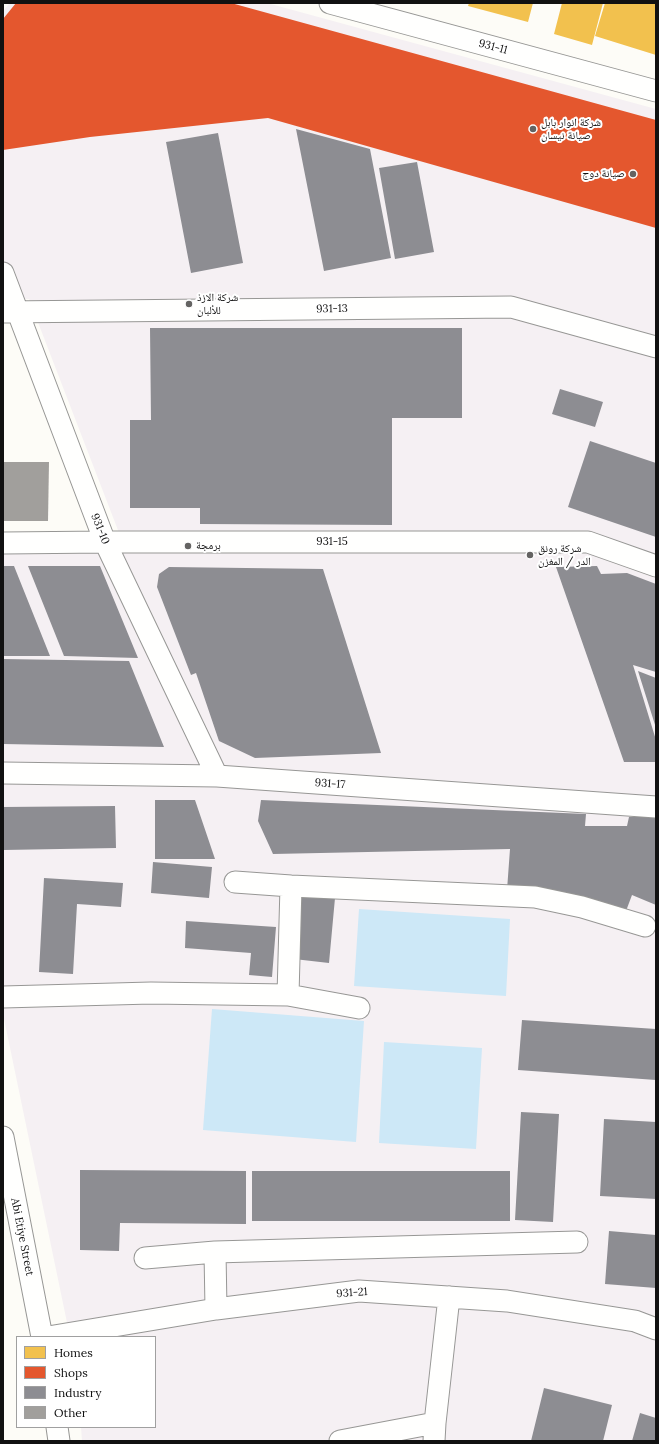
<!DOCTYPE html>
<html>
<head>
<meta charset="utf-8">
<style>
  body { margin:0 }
  #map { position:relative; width:659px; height:1444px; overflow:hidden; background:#fdfcf7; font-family:Lora,serif }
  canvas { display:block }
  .frame { position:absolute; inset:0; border:4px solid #111; pointer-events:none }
  .legend { position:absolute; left:16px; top:1336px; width:140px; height:92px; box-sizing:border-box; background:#fff; border:1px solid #a0a0a0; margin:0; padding:5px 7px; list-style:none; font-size:12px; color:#111 }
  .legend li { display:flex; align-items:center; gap:8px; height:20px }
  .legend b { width:20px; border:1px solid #a0a0a0 }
</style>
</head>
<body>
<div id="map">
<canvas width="659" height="1444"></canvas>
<div class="frame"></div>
<ul class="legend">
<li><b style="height:11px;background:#f2c14e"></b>Homes</li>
<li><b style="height:11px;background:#e4572e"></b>Shops</li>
<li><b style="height:11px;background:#8d8d92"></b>Industry</li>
<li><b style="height:11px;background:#a19f9c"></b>Other</li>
</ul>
</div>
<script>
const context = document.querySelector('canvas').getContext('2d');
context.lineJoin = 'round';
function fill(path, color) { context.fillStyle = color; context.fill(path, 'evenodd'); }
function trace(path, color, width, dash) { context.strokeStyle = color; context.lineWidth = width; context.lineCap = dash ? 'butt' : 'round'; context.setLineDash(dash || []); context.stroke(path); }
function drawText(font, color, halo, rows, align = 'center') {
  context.font = font + ' Lora,"Noto Naskh Arabic",serif'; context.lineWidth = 4; context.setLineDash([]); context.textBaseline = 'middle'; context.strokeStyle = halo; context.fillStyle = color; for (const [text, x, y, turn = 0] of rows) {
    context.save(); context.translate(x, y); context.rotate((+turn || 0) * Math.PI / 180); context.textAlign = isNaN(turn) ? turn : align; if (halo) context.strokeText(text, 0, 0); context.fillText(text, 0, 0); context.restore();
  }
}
const industrial = new Path2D(`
  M10 3H267L656 109V1441H82L81 1427H155V1337H70L3 1014V554L126 551 29 299H3V11Z`);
const water = new Path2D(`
  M359 909 510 919 506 996 354 986Z
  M212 1009 364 1021 356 1142 203 1130Z
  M384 1042 482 1048 476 1149 379 1143Z`);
const homes = new Path2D(`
  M469 3H533L528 22 468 6Z
  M562 3H603L592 45 554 34Z
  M605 3H656V55L595 36Z`);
const shops = new Path2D(`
  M16 3H231L656 120V228L268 118 90 137 3 150V19Z`);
const industry = new Path2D(`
  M296 129 370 149 391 258 324 271Z
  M218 133 243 263 191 273 166 142Z
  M417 162 434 252 395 259 379 168Z
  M150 328H462V418H392V525L200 524V508H130V420H151Z
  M560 389 603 402 595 427 552 414Z
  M590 441 656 463V537L568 507Z
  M3 566H14L50 656H3Z
  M28 566H100L138 658 64 656Z
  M597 566 601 574 627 573 656 584V672L633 665 656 740V762H624L556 567Z
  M169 567 323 569 381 753 255 758 219 741 196 673 191 675 157 587 159 574Z
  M3 659 129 661 164 747 3 744Z
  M638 671 656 678V728Z
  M155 800H195L215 859H155Z
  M261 800 586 814 585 826H627L629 817H656V905L632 895 626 911 507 890 510 849 273 854 258 821Z
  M115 806 116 848 4 850 3 807Z
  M153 862 212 867 209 898 151 893Z
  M44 878 123 883 121 907 77 904 73 974 39 972Z
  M300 895 335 898 329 963 294 959Z
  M186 921 276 927 272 977 249 975 251 953 185 948Z
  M522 1020 656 1029V1080L518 1070Z
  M521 1112 559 1114 553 1222 515 1220Z
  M604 1119 656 1122V1199L600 1196Z
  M80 1170 246 1171V1224L120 1223 119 1251 80 1250Z
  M252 1171H510V1221H252Z
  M609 1231 656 1235V1288L605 1284Z
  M544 1388 612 1405 603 1441H531Z
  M640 1413 656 1418V1441H632Z`);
const building = new Path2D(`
  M3 462H49L48 521H3Z`);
const minor = new Path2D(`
  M330 3 656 91
  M3 273 105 542 217 776
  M3 312 511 307 656 347
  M3 543 105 542H588L656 566
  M3 773 217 776 656 807
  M235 882 291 886 535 897 582 907 645 926
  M288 995 291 886
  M3 997 151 993 288 995 359 1008
  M3 1137 42 1337
  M215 1252 216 1309
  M145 1258 215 1252 577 1242
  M48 1337 216 1309 359 1291 507 1301 635 1321 656 1329
  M57 1427 59 1441
  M340 1441 435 1423
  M434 1441 435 1423 449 1297`);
const markers = [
  [533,129,4,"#646362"],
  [633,174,4,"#646362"],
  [189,304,4,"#646362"],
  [188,546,4,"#646362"],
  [530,555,4,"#646362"]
];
const streetNames = [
  ["931-11",493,47,15],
  ["931-13",332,309,-1],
  ["931-10",100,529,68],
  ["931-15",332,542],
  ["931-17",330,784,4],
  ["Abi Etiye Street",22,1237,79],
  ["931-21",352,1293,-4]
];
const poiNames = [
  ["شركة انوار بابل",541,123],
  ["صيانة نيسان",541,136],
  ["صيانة دوج",625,174,"right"],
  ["شركة الازذ",197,298],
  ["للألبان",197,311],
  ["برمجة",196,546],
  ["شركة رونق",538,549],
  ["الدر / المغزن",538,562]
];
fill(industrial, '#f5f0f3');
fill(water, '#cde8f7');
fill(homes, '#f2c14e');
fill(shops, '#e4572e');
fill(industry, '#8d8d92');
fill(building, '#a19f9c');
trace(minor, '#979795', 23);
trace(minor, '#fffffe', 21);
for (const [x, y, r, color] of markers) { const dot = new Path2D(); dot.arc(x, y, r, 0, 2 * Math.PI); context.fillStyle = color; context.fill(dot); trace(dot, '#fff', 1.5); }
drawText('11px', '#111', '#fff', streetNames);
drawText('11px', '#111', '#fff', poiNames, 'left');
</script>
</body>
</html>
